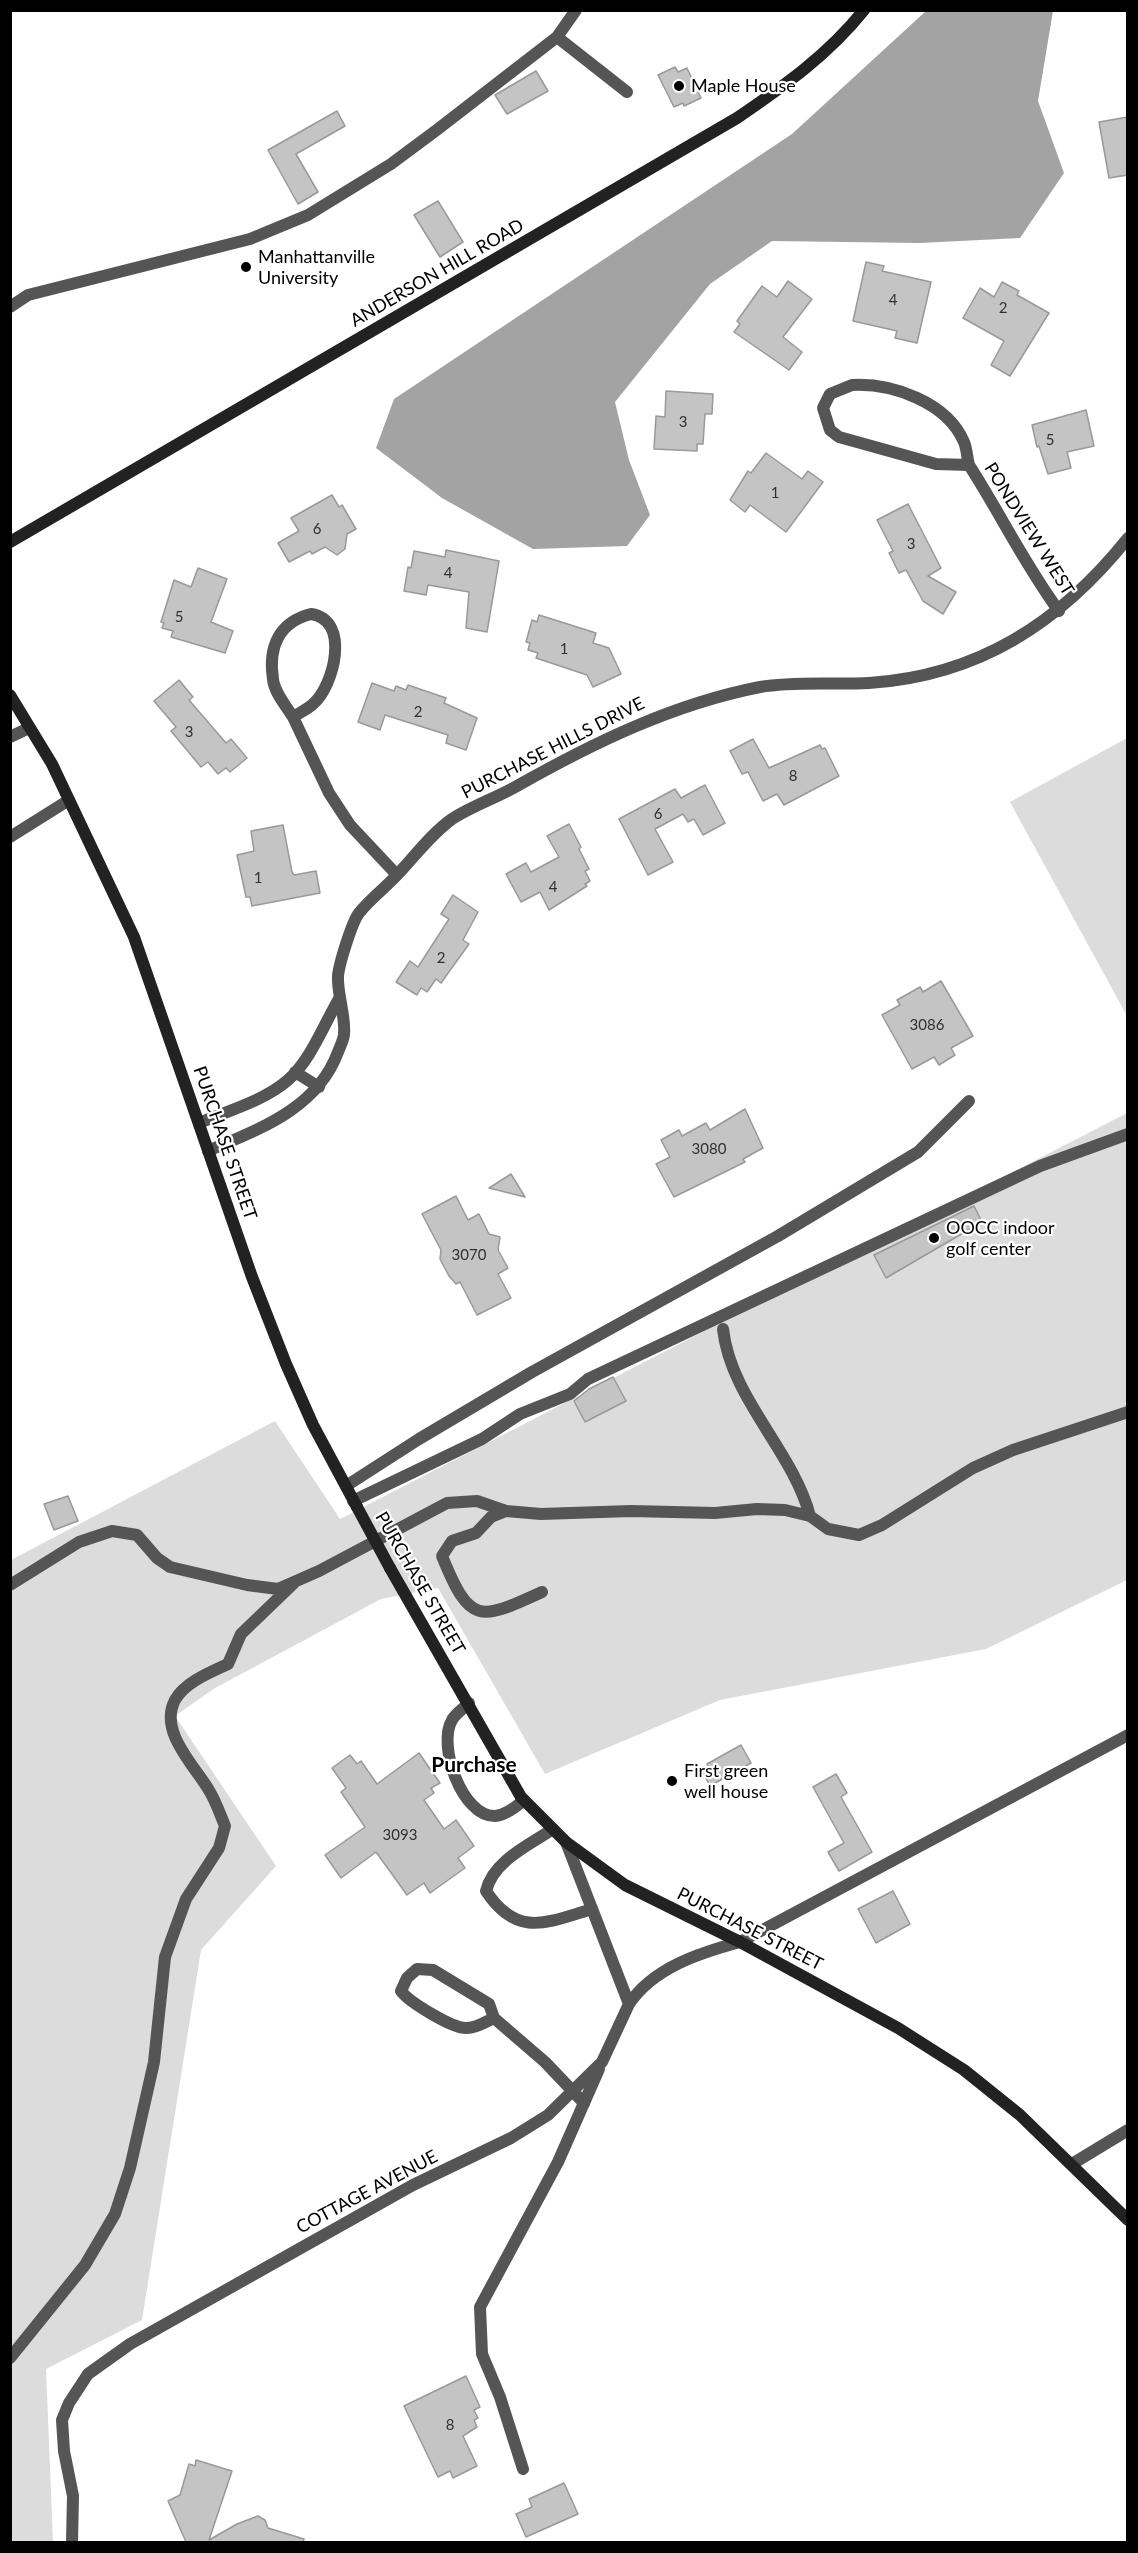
<!DOCTYPE html>
<html>
<head>
<meta charset="utf-8">
<style>
  body { margin:0 }
  #map { position:relative; width:1138px; height:2553px; overflow:hidden; background:#fff; font-family:Lato,sans-serif }
  canvas { display:block }
  .frame { position:absolute; inset:0; border:12px solid #000; pointer-events:none }
</style>
</head>
<body>
<div id="map">
<canvas width="1138" height="2553"></canvas>
<div class="frame"></div>
</div>
<script>
const context = document.querySelector('canvas').getContext('2d');
context.lineJoin = 'round';
function fill(path, color) { context.fillStyle = color; context.fill(path, 'evenodd'); }
function trace(path, color, width, dash) { context.strokeStyle = color; context.lineWidth = width; context.lineCap = dash ? 'butt' : 'round'; context.setLineDash(dash || []); context.stroke(path); }
function drawText(font, color, halo, rows, align = 'center') {
  context.font = font + ' Lato,sans-serif'; context.lineWidth = 4.5; context.setLineDash([]); context.textBaseline = 'middle'; context.strokeStyle = halo; context.fillStyle = color; for (const [text, x, y, turn = 0] of rows) {
    context.save(); context.translate(x, y); context.rotate((+turn || 0) * Math.PI / 180); context.textAlign = isNaN(turn) ? turn : align; if (halo) context.strokeText(text, 0, 0); context.fillText(text, 0, 0); context.restore();
  }
}
const green = new Path2D(`
  M1127 738V1016L1010 802Z
  M1127 1113V1580L986 1649 720 1700 545 1774 438 1588 381 1599 215 1688 175 1716 276 1866 201 1950 142 2320 46 2369 53 2542H11V1560L275 1421 340 1519Z`);
const water = new Path2D(`
  M926 11H1053L1038 101 1064 173 1020 238 920 243 772 241 710 284 615 402 629 460 650 515 627 546 533 549 442 498 376 448 394 399 792 134Z`);
const building = new Path2D(`
  M675 67 678 72 687 68 701 98 684 106 683 103 674 107 658 75Z
  M536 71 548 91 507 114 495 95Z
  M337 111 345 126 296 154 318 192 298 204 268 150Z
  M1128 117V175L1109 178 1099 122Z
  M438 201 463 242 440 257 414 215Z
  M866 262 884 266 882 271 931 282 917 343 895 338 897 331 853 321Z
  M788 281 812 299 783 337 802 352 789 370 734 332 740 324 737 321 762 286 777 297Z
  M1002 282 1019 291 1017 295 1049 313 1010 376 991 365 1004 341 963 318 980 288 994 297Z
  M666 391 713 394 712 414H705L703 444H697V451L654 449 656 416 665 417Z
  M1086 410 1094 446 1067 452 1071 468 1048 474 1039 446 1037 447 1032 425Z
  M766 453 802 479 808 471 823 482 786 532 750 505 745 512 730 500 748 471 751 473Z
  M332 495 339 507 342 505 356 529 347 534 345 549 337 555 325 547 312 554 310 551 289 562 278 543 299 531 291 518Z
  M908 504 941 568 928 576 956 592 943 614 923 601 906 570 899 573 889 553 893 551 877 520Z
  M446 550 499 561 487 632 466 628 469 592 428 585 426 595 404 591 408 567 411 568 414 551 445 557Z
  M198 568 227 579 211 622 233 631 225 653 171 637 173 631 162 628 164 623 161 622 174 580 191 587Z
  M539 615 596 633 593 643 609 648 621 674 593 687 587 675 536 658 538 653 528 650 530 643 526 642 532 620 537 622Z
  M179 680 193 697 189 700 226 743 231 739 247 758 230 772 226 768 218 774 208 762 201 767 171 731 176 727 154 701Z
  M372 683 394 691 396 686 406 690 408 685 446 698 444 703 477 718 466 750 446 743 448 735 385 715 380 730 358 722Z
  M753 739 769 768 820 745 822 749 825 748 839 776 784 805 777 794 763 801 748 772 742 774 730 751Z
  M705 785 725 823 703 835 694 819 688 822 683 814 655 829 673 862 648 875 619 819 675 789 681 798Z
  M569 824 581 847 579 849 589 869 585 871 590 881 585 884 587 886 549 910 540 892 521 902 506 874 526 863 531 872 559 857 547 836Z
  M283 825 292 872 294 875 316 871 320 893 252 906 250 897H246L237 855 254 851 251 831Z
  M453 895 478 912 463 940 469 944 441 983 436 979 427 992 421 988 417 995 396 982 410 961 418 967 449 919 441 914Z
  M941 981 973 1036 951 1048 955 1055 939 1065 934 1057 912 1069 882 1015 900 1005 897 1000 920 987 923 992Z
  M745 1109 763 1148 743 1159 745 1162 674 1197 656 1164 670 1157 661 1140 679 1130 682 1136 706 1123 710 1130Z
  M511 1174 525 1197 489 1188Z
  M456 1196 468 1220 479 1214 489 1234 500 1237 498 1250 508 1268 498 1274 511 1298 477 1315 460 1282 456 1284 449 1276 440 1259 441 1250 422 1214Z
  M974 1206 982 1222 886 1278 874 1255Z
  M613 1377 626 1401 585 1422 574 1401 589 1389Z
  M68 1496 78 1521 54 1530 44 1504Z
  M741 1745 751 1763 710 1786 702 1771 708 1767 707 1764Z
  M419 1753 440 1783 431 1788 434 1793 424 1800 444 1829 456 1820 474 1846 458 1858 465 1868 430 1893 424 1883 407 1895 376 1852 341 1878 325 1855 365 1827 341 1792 346 1788 332 1768 350 1755 357 1764 361 1761 377 1784Z
  M836 1774 847 1793 841 1797 872 1852 839 1871 828 1852 844 1843 813 1787Z
  M893 1891 910 1924 876 1943 858 1909Z
  M466 2376 480 2407 474 2410 478 2418 474 2420 477 2427 463 2436 477 2466 453 2478 450 2471 438 2477 404 2406Z
  M196 2460 232 2471 209 2540 237 2524 258 2516 265 2520 268 2528 304 2539 303 2542H186L168 2501 180 2495 189 2464 195 2466Z
  M564 2483 578 2514 526 2537 516 2514 532 2507 529 2499Z`);
const service = new Path2D(`
  M557 37 627 92
  M10 307 28 295 250 239 308 215 391 164 438 129 557 37 576 10
  M10 737 29 728
  M10 837 69 800
  M723 1329C731 1399 792 1449 810 1516
  M346 1486 419 1439 532 1372 778 1236 918 1152 969 1101
  M353 1501 482 1439 520 1414 570 1394 588 1379 1040 1166 1128 1134
  M10 1585 79 1542 112 1531 137 1535 157 1558 170 1567 247 1585 278 1589 319 1571 447 1503 477 1501 506 1511
  M542 1592C479 1621 470 1625 442 1556L452 1541 476 1533 491 1517 506 1511 541 1514 631 1511 715 1513 757 1509 785 1510 810 1516 828 1529 859 1535 882 1525 973 1468 1013 1450 1128 1412
  M469 1703C464 1708 455 1714 452 1720 437 1745 462 1817 495 1816 506 1815 516 1807 524 1800
  M553 1829C529 1845 493 1861 486 1891 517 1938 546 1923 592 1909
  M494 2018C485 2022 477 2028 467 2028 453 2029 409 2002 401 1991L407 1978 417 1969 433 1970 489 2004 494 2018 545 2062 584 2103
  M1072 2164 1128 2130
  M10 2358 85 2265 115 2214 130 2168 154 2062 165 1957 186 1899 219 1848 225 1826C220 1814 216 1802 210 1792 196 1767 158 1732 175 1700 185 1682 211 1672 228 1664L241 1634 294 1583`);
const minor = new Path2D(`
  M852 385C892 383 947 402 964 442 967 449 967 458 969 465L936 464 839 437 830 430 823 408 830 394Z
  M969 465C1000 513 1025 565 1059 611
  M311 614C351 620 334 686 313 704 308 709 299 713 293 717 286 706 274 692 273 679 268 647 279 622 311 614Z
  M293 717 329 793 350 825 397 875
  M295 1072 319 1087
  M199 1123C227 1111 264 1101 288 1080 311 1060 324 1024 340 997
  M208 1151C259 1129 317 1109 338 1052 340 1047 343 1041 344 1035 346 1016 337 995 338 976 339 964 352 922 359 913 370 899 385 888 397 875 415 856 431 834 452 819 472 806 496 798 517 786 593 743 673 704 760 687 796 681 833 685 869 683 978 676 1060 623 1128 538
  M629 2004C653 1968 699 1953 740 1942L1128 1735
  M523 2469 500 2397 482 2354 480 2307 558 2162 599 2069
  M72 2542 73 2496 64 2451 62 2420 69 2403 88 2374 130 2344 413 2185 511 2138 548 2115 602 2062 629 2004 566 1842`);
const secondary = new Path2D(`
  M10 542 737 118C784 86 828 55 864 10
  M10 695 52 764 134 937 252 1277 286 1364 313 1425 357 1507
  M390 1568 521 1797 566 1842 625 1885 740 1942 898 2028 964 2070 1020 2115 1128 2220`);
const secondaryBridge = new Path2D(`
  M357 1507 390 1568`);
const markers = [
  [679,86,6,"#000"],
  [246,267,6,"#000"],
  [934,1238,6,"#000"],
  [672,1781,6,"#000"]
];
const numberNames = [
  ["4",893,300],
  ["2",1003,308],
  ["3",683,422],
  ["5",1050,440],
  ["1",775,493],
  ["6",317,529],
  ["3",911,544],
  ["4",448,573],
  ["5",179,617],
  ["1",564,649],
  ["2",418,712],
  ["3",189,732],
  ["8",793,776],
  ["6",658,814],
  ["1",258,878],
  ["4",553,887],
  ["2",441,958],
  ["3086",927,1025],
  ["3080",709,1149],
  ["3070",469,1255],
  ["3093",400,1835],
  ["8",450,2425]
];
const poiNames = [
  ["Maple House",691,86],
  ["Manhattanville",258,257],
  ["University",258,278],
  ["OOCC indoor",946,1228],
  ["golf center",946,1249],
  ["First green",684,1771],
  ["well house",684,1792]
];
const streetNames = [
  ["ANDERSON HILL ROAD",437,273,-30],
  ["PONDVIEW WEST",1029,529,58],
  ["PURCHASE HILLS DRIVE",553,748,-27],
  ["PURCHASE STREET",225,1143,71],
  ["PURCHASE STREET",420,1583,60],
  ["PURCHASE STREET",750,1929,27],
  ["COTTAGE AVENUE",367,2192,-28]
];
const quarterNames = [
  ["Purchase",474,1765]
];
fill(green, '#dcdcdc');
fill(water, '#a3a3a3');
fill(building, '#c4c4c4');
trace(building, '#999', 1.5);
trace(service, '#555', 12);
trace(minor, '#555', 12);
trace(secondary, '#222', 12);
trace(secondaryBridge, '#222', 12);
for (const [x, y, r, color] of markers) { const dot = new Path2D(); dot.arc(x, y, r, 0, 2 * Math.PI); context.fillStyle = color; context.fill(dot); trace(dot, '#fff', 2); }
drawText('15px', '#313131', null, numberNames);
drawText('18px', '#000', '#fff', poiNames, 'left');
drawText('18px', '#000', '#fff', streetNames);
drawText('bold 21px', '#000', '#fff', quarterNames);
</script>
</body>
</html>
